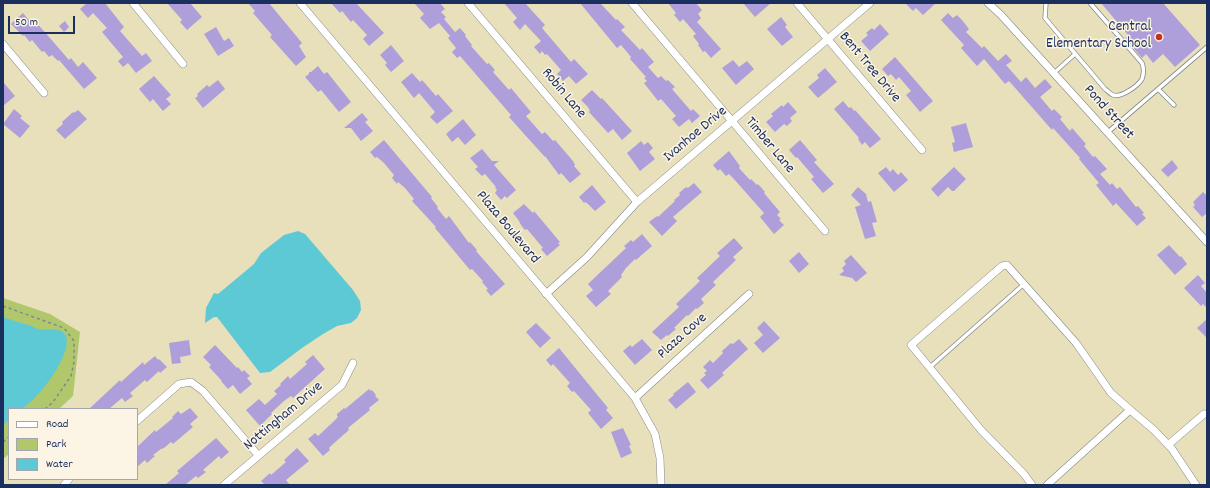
<!DOCTYPE html>
<html>
<head>
<meta charset="utf-8">
<style>
  body { margin:0 }
  #map { position:relative; width:1210px; height:488px; overflow:hidden; background:#e8e0bb; font-family:Dekko,sans-serif }
  canvas { display:block }
  .frame { position:absolute; inset:0; border:4px solid #1b2f5e; pointer-events:none }
  .legend { position:absolute; left:8px; top:408px; width:130px; height:72px; box-sizing:border-box; background:#fcf5e5; border:1px solid #a2a6af; margin:0; padding:5px 7px; list-style:none; font-size:12px; color:#1b2f5e }
  .legend li { display:flex; align-items:center; gap:8px; height:20px }
  .legend b { width:20px; border:1px solid #a2a6af }
  .scale { position:absolute; left:8px; top:16px; width:67px; height:18px; box-sizing:border-box; border:2px solid #1b2f5e; border-top:0; padding-left:5px; font-size:12px; line-height:14px; white-space:nowrap; color:#1b2f5e; -webkit-text-stroke:3px #fcf5e5; paint-order:stroke }
</style>
</head>
<body>
<div id="map">
<canvas width="1210" height="488"></canvas>
<div class="frame"></div>
<ul class="legend">
<li><b style="height:5px;background:#fff"></b>Road</li>
<li><b style="height:11px;background:#b1c76b"></b>Park</li>
<li><b style="height:11px;background:#5dc9d4"></b>Water</li>
</ul>
<div class="scale">50 m</div>
</div>
<script>
const context = document.querySelector('canvas').getContext('2d');
context.lineJoin = 'round';
function fill(path, color) { context.fillStyle = color; context.fill(path, 'evenodd'); }
function trace(path, color, width, dash) { context.strokeStyle = color; context.lineWidth = width; context.lineCap = dash ? 'butt' : 'round'; context.setLineDash(dash || []); context.stroke(path); }
function drawText(font, color, halo, rows, align = 'center') {
  context.font = font + ' Dekko,sans-serif'; context.lineWidth = 3; context.setLineDash([]); context.textBaseline = 'middle'; context.strokeStyle = halo; context.fillStyle = color; for (const [text, x, y, turn = 0] of rows) {
    context.save(); context.translate(x, y); context.rotate((+turn || 0) * Math.PI / 180); context.textAlign = isNaN(turn) ? turn : align; if (halo) context.strokeText(text, 0, 0); context.fillText(text, 0, 0); context.restore();
  }
}
const green = new Path2D(`
  M3 298 50 314 80 332 73 396 59 409H9V454L3 459Z`);
const water = new Path2D(`
  M298 231 305 234 353 290 360 301 361 310 357 318 351 323 337 326 323 334 302 348 270 372 260 373 217 317H214L205 323 206 308 214 293 218 294 254 264 261 253 284 235Z
  M3 317C12 320 20 323 29 325 32 326 35 328 38 329 46 331 58 327 64 333 78 348 37 402 21 409 18 410 13 409 9 409V419L3 425Z`);
const building = new Path2D(`
  M87 3H105L124 27 120 31 142 56 146 53 152 61 136 73 128 63 123 67 118 61 123 57 102 32 107 28 93 13 88 18 80 9Z
  M167 3H190L202 17 187 30 180 22 182 20Z
  M248 3H269L302 43 299 46 306 57 296 66 270 37 272 35 253 13 255 11Z
  M331 3H356L384 33 369 46 363 39 367 35 353 20 351 22 342 11 340 13Z
  M414 3H440L445 9 441 12 446 17 444 19 455 32 460 28 466 35 465 36 472 45 471 46 487 64 489 63 495 70 493 72 509 90 511 88 531 112 526 116 542 134 545 132 553 141 555 140 573 161 575 165 574 166 581 174 570 183 563 175 561 173 559 175 545 156V157L525 135 509 117 511 115 460 56 457 58 452 52 456 48 448 38 450 36 439 23 430 29 420 18 424 14Z
  M504 3H525L545 25 542 28 571 62 574 59 588 74 576 84 569 76 563 81 557 74 561 70 547 54 545 55 542 51 540 54 534 47 541 41 525 24 520 30 513 22 517 18Z
  M580 3H600L616 20 617 19 625 27 621 30 640 50 642 48 654 62 648 67 658 78 661 76 666 81 668 80 675 87 672 89 691 111 693 109 700 116 692 123 689 119 679 127 672 119 676 116 661 99 658 101 644 83 647 81 644 78 646 77 630 59 631 57 621 45 617 48Z
  M668 3H696L702 10 698 14 701 18 697 22 721 49 711 58 705 51 703 52 698 45 699 44 693 36 696 34 683 19 680 22 674 15 676 13Z
  M743 3H771L755 17Z
  M905 3H936L923 15 916 8 913 11Z
  M1101 3H1163L1200 45 1175 67 1163 54 1153 63 1146 54 1142 58 1125 38 1128 35Z
  M23 13 33 25 36 22 69 60 71 58 78 67 83 62 97 78 84 89 59 60 58 61 52 55 49 57 44 51 42 52 32 40 30 42 24 35 23 36 11 24Z
  M948 13 953 18 957 15 962 20 969 29 966 32 982 48 984 46 998 61 1006 54 1012 61 1006 65 1021 82 1026 77 1035 88 1045 79 1052 87 1040 97 1052 111 1054 109 1062 117 1060 119 1070 131 1072 128 1086 144 1084 146 1093 157 1095 156 1107 169 1100 174 1110 185 1112 183 1117 189 1120 187 1136 207 1138 206 1144 213 1142 214 1146 218 1137 226 1116 203 1113 206 1096 185 1099 183 1079 159 1080 158 1053 128 1052 130 1009 81 1005 84 984 59 977 66 961 48 964 45 941 20Z
  M781 17 787 25 785 27 793 37 782 46 767 29Z
  M65 21 69 27 64 32 59 26Z
  M880 24 889 34 870 51 861 41 868 35 866 33 872 28 874 30Z
  M216 27 224 41 229 38 234 46 218 56 204 34Z
  M391 45 404 61 391 72 385 65 387 63 380 55Z
  M895 57 933 101 920 112 906 95 911 91 899 77 896 80 891 74 888 76 882 69Z
  M733 60 739 67 747 61 754 69 736 85 722 68Z
  M318 66 324 74 327 72 351 102 339 112 321 90 318 92 305 77 309 74V72H311Z
  M825 68 837 82 818 98 808 87 819 78 817 75Z
  M412 73 420 82 422 80 436 96 438 94 453 111 437 124 430 117 435 112 419 93 414 98 401 82Z
  M154 76 171 95 166 99 171 104 163 111 153 99 150 102 139 89Z
  M218 80 225 89 203 108 195 98 198 96 197 94 207 85 209 87Z
  M3 82 15 96 3 106Z
  M592 90 601 99 602 98 632 131 622 140 613 129 608 133 589 112 590 111 588 107 581 100Z
  M843 101 849 108 851 107 854 111 855 110 881 139 870 148 865 142 862 145 858 139 859 138 834 109Z
  M788 102 797 112 790 118 792 121 787 126 784 124 775 132 766 122 773 116 771 114 782 105 783 107Z
  M14 109 22 116 20 118 30 126 20 138 3 124Z
  M78 110 87 119 65 139 56 130 63 124 62 122 73 112 74 113Z
  M362 113 368 120 365 122 373 131 361 141 351 128H344Z
  M463 119 476 135 465 145 458 137 452 142 446 134Z
  M966 123 973 147 954 152 952 143 955 142 951 127Z
  M384 140 432 197 431 198 438 207 437 208 446 219 449 216 469 243 470 242 477 250 476 251 505 284 491 296 486 290 488 289 482 282 483 281 472 269 470 270 435 228 436 227 412 201 414 199 405 188 398 182 397 184 392 178 394 175 384 163 377 157 375 158 370 152Z
  M800 140 817 160 814 162 834 184 823 193 811 179 814 177 797 157 796 158 789 150Z
  M641 141 644 145 648 142 653 148 649 152 655 159 640 171 627 153Z
  M482 149 492 161H499L494 165 516 190 507 198 505 196 501 200 495 193 497 190 495 188 496 187 485 174 482 176 475 169 478 167 470 158Z
  M729 151 740 166 739 168 750 180 751 179 757 185 758 184 765 192 764 193 780 212 777 215 781 219 779 220 784 225 774 234 760 217 764 213 733 178 729 174 726 176 720 169 718 171 713 165Z
  M1172 160 1178 168 1168 177 1161 170Z
  M886 167 890 172 893 169 898 175 901 172 908 180 894 192 878 173Z
  M954 167 966 179 954 191H952L948 187 938 197 931 189Z
  M694 183 702 192 673 217 677 221 662 236 649 222 657 216 658 217 675 201 674 200 680 195 679 193 686 187 688 188Z
  M592 185 606 202 595 211 588 204 585 202 584 203 579 197Z
  M858 187 866 194 868 202 871 201 877 222 872 223 876 236 865 239 855 207 861 205 851 195Z
  M1203 192 1207 196V213L1202 217 1193 207 1195 205 1193 202Z
  M524 204 533 213 534 211 560 242 558 243 560 245 547 256 541 249 543 248 527 229 525 230 521 225 519 221 513 213Z
  M642 234 652 246 636 260 635 259 626 268 621 275 622 277 608 291 611 294 596 307 586 296 593 290 588 284 626 248 624 246 631 240 633 242Z
  M734 238 743 248 733 257 736 260 713 282 716 285 701 299 704 303 697 309 696 308 688 316 687 315 674 328 676 329 668 336 667 335 661 340 652 332 679 307 676 304 700 281 697 278 720 256 717 253Z
  M1169 245 1180 257 1181 256 1187 264 1175 275 1157 255Z
  M799 252 809 264 799 273 789 261Z
  M851 255 867 273 856 282 852 278 839 275 844 271 842 268 846 264 844 261Z
  M1198 275 1205 283 1201 286 1207 293V308L1203 304 1201 306 1184 288Z
  M1207 319V338L1197 328Z
  M764 321 780 338 763 353 754 343 763 335 757 328Z
  M536 323 551 338 540 348 526 332Z
  M642 339 652 350 635 365 623 351 630 345 632 347Z
  M739 339 748 349 722 373 724 375 708 389 700 380 706 375 704 373 707 371 703 367 710 360 713 363 723 353 722 351 731 343 733 344Z
  M189 340 191 355 180 357 181 363 172 364 169 343Z
  M215 345 237 368 238 367 242 372 244 370 250 376 247 378 252 384 240 394 233 385 228 389 221 381H222L209 367 211 365 203 357Z
  M559 348 608 408 606 410 613 418 601 429 588 413 591 410 574 391 572 392 567 386 570 383 553 364 551 366 546 360Z
  M313 355 325 369 293 398 291 396 284 401 271 413 272 414 260 426 246 410 259 399 265 405 277 394 274 391 281 385 280 384 288 376 290 379 307 364 305 362Z
  M155 356 158 360 159 359 167 367 160 373 159 371 147 382 145 380 130 393 133 396 125 402 122 398 109 409H89L120 380 121 382 143 362 144 365Z
  M688 382 696 392 676 409 668 400 674 395 673 394Z
  M369 389 371 391 372 390 376 395 375 396 379 400 369 408 370 410 348 428 349 430 333 444 329 448 330 450 323 456 308 439 315 433 318 436 332 423 338 417 337 416V414L344 408 345 409Z
  M190 408 198 417 190 424 193 427 173 444 171 442 164 448 161 449 153 455 155 456 147 463 145 460 137 467V447L155 430 156 432 173 418 172 417 178 411 181 414Z
  M623 428 631 445 629 446 632 453 621 458 611 432Z
  M216 438 229 452 221 459 219 456 203 470 206 472 198 478 196 476 185 485H165L179 473 177 471Z
  M297 448 309 461 286 480 290 485H265L261 481 270 473 271 475 286 462 284 460Z`);
const path = new Path2D(`
  M3 306 64 328 74 341V362L71 376 53 402 45 409
  M3 442 9 437`);
const lane = new Path2D(`
  M1046 3 1045 18 1105 89C1107 90 1110 94 1113 95 1121 98 1138 86 1142 79 1144 73 1144 68 1142 63L1090 3
  M1054 73 1075 54
  M1158 89 1174 105
  M1108 132 1207 47
  M930 367 1024 284`);
const street = new Path2D(`
  M133 3 183 64
  M300 3 635 398 655 434 660 458 661 485
  M468 3 637 202
  M632 3 825 231
  M797 3 922 150
  M988 3 1001 15 1207 242
  M3 44 44 93
  M546 294 587 257 637 202 870 3
  M635 398 749 294
  M137 421 179 384 191 382 203 391 258 455
  M1168 445 1204 414
  M64 485 69 479
  M224 485 342 385 353 363
  M1032 485 1024 474 981 430 911 345 1002 266 1007 265 1076 343 1111 393 1135 414 1154 430 1172 449 1196 485
  M1047 485 1130 410`);
const markers = [
  [1159,37,4,"#c8321e"]
];
const poiNames = [
  ["Central",1151,28],
  ["Elementary School",1151,45]
];
const streetNames = [
  ["Bent Tree Drive",869,68,50],
  ["Robin Lane",563,94,50],
  ["Pond Street",1108,113,48],
  ["Ivanhoe Drive",696,135,-40],
  ["Timber Lane",769,146,50],
  ["Plaza Boulevard",507,228,50],
  ["Plaza Cove",683,337,-42],
  ["Nottingham Drive",284,417,-40]
];
fill(green, '#b1c76b');
fill(water, '#5dc9d4');
fill(building, '#ae9fda');
trace(lane, '#82888c', 5);
trace(street, '#82888c', 8);
trace(path, '#82888c', 1.5, [3, 3]);
trace(lane, '#fff', 3.5);
trace(street, '#fff', 7);
for (const [x, y, r, color] of markers) { const dot = new Path2D(); dot.arc(x, y, r, 0, 2 * Math.PI); context.fillStyle = color; context.fill(dot); trace(dot, '#fcf5e5', 1.5); }
drawText('15px', '#1b2f5e', '#fcf5e5', poiNames, 'right');
drawText('15px', '#1b2f5e', '#fcf5e5', streetNames);
</script>
</body>
</html>
